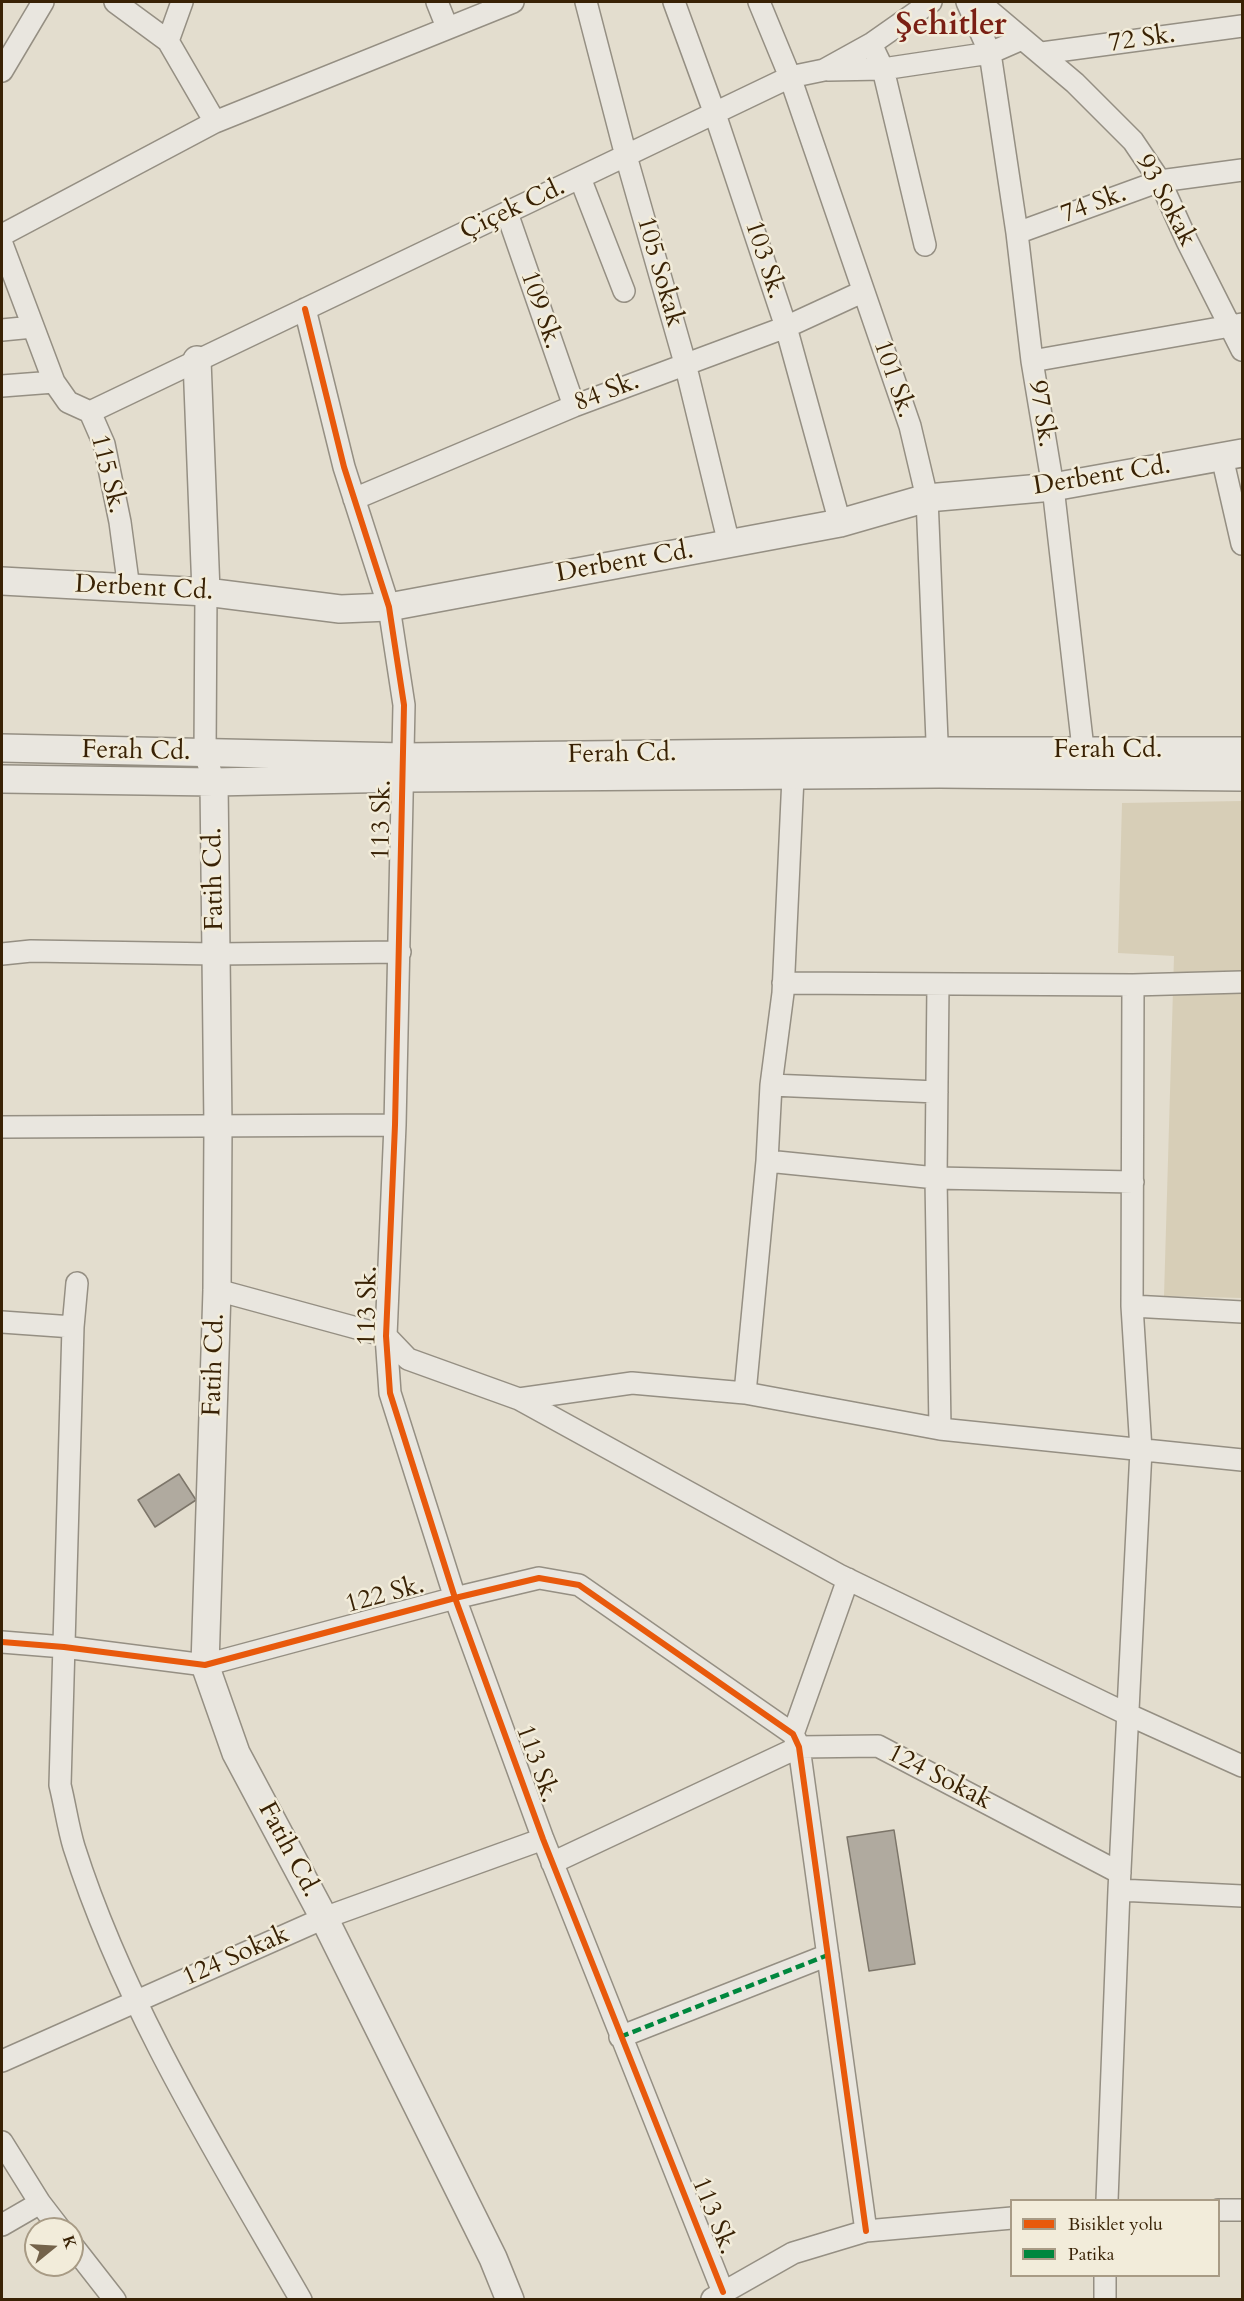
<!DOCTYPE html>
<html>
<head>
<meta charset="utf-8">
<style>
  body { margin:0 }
  #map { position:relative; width:1244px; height:2301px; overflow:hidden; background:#e3ddce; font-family:Cardo,serif }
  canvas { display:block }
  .frame { position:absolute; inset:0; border:3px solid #392205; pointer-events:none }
  .legend { position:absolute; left:1010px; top:2199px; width:210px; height:78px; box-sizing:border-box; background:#f2ecda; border:2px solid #a89b85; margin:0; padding:8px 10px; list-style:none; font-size:18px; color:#392205 }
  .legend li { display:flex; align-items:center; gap:12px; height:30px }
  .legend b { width:30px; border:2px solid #a89b85 }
  .north { position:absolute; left:24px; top:2217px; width:60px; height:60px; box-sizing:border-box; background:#f2ecda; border:2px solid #a89b85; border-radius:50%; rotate:72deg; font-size:16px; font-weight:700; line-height:24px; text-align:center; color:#392205 }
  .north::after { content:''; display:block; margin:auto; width:21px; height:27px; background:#74634b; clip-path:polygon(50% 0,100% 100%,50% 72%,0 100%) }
</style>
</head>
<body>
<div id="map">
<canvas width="1244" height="2301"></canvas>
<div class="frame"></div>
<ul class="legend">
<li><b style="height:8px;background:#e8590c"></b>Bisiklet yolu</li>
<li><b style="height:8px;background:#00873e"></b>Patika</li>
</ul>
<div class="north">K</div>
</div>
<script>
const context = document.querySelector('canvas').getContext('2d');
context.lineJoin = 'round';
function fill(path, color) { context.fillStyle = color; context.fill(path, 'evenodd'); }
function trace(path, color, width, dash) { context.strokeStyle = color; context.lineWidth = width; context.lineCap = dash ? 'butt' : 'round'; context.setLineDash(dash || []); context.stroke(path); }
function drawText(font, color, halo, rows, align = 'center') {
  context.font = font + ' Cardo,serif'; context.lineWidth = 5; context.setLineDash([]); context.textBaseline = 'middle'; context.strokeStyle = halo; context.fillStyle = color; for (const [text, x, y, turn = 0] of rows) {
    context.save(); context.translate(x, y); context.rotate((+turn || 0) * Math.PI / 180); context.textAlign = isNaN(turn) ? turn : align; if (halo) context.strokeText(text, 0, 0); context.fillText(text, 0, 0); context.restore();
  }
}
const green = new Path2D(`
  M1242 801V1298L1164 1296 1174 956 1118 953 1122 803Z`);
const building = new Path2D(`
  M179 1474 196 1500 155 1527 138 1500Z
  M894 1830 915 1964 869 1971 847 1837Z`);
const minor = new Path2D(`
  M115 2 168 41
  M182 2 168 41 215 122
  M437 2 447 27
  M586 2 626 156 685 363 729 544
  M674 2 715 114 786 327 840 523
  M759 2 790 77 910 426 927 498 938 765
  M967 2 990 53 1017 233 1032 361 1053 487 1085 766
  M979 2 1075 83 1133 141 1160 181 1187 241 1242 350
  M871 44 883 69 925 245
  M1042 53 1242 26
  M828 70 883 69 990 53 1022 39
  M2 71 43 2
  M580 178 624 291
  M507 213 574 406
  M1017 233 1160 181 1242 170
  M2 235 215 122 513 2
  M2 244 54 382 68 402 90 412 104 444 120 522 129 589
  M305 309 344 467 389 607 404 705 395 1125 386 1336 390 1393 455 1598 543 1839 723 2292
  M2 330 33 327
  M1032 361 1242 324
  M2 386 54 382
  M90 412 790 77 824 70 871 44 931 2
  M1222 457 1242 544
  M354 499 574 406 786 327 862 292
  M206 592 205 754 214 782
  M2 954 31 951 216 954 400 952
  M783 983 1133 985 1242 982
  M938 984 936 1178 940 1429
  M771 1085 937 1092
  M2 1127 395 1125
  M767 1161 936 1178 1133 1182
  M77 1283 73 1327 60 1785C65 1805 68 1827 74 1847 125 2007 217 2154 301 2300
  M217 1290 386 1336 408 1359 519 1399 839 1575 1127 1714 1242 1766
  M1132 1306 1242 1312
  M2 1322 73 1327
  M745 1393 767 1161 771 1085 783 993 793 777
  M519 1399 632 1383 745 1393 940 1429 1242 1460
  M2 1642 64 1647 205 1665 455 1598 539 1578 579 1585 793 1734 799 1747 866 2231
  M793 1734 848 1579
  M552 1863 799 1747 878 1746 1120 1873
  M1119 1890 1242 1896
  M620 2037 828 1955
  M2 2061 324 1918 543 1839
  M2 2142 40 2203 60 2229
  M1107 2200 1119 1890 1141 1450 1132 1306 1133 985
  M1218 2210H1242
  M2 2225 40 2203
  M72 2245 115 2300
  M712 2299 793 2253 866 2231 1012 2218
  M1105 2300V2276`);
const tertiary = new Path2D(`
  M197 360 206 592
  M2 581 206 592 340 609 389 607 840 523 927 498 1053 487 1242 453
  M2 748 404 757 937 751H1242
  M2 779 214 782 404 778 939 774 1242 777
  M214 782 218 1127 217 1290 205 1665 236 1753 324 1918 493 2258 510 2300`);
const quiet = new Path2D(`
  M620 2037 828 1955`);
const cycleway = new Path2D(`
  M305 309 344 467 389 607 404 705 395 1125 386 1336 390 1393 455 1598 543 1839 723 2292
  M2 1642 64 1647 205 1665 455 1598 539 1578 579 1585 793 1734 799 1747 866 2231`);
const streetNames = [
  ["72 Sk.",1142,40,-8],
  ["93 Sokak",1165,201,62],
  ["74 Sk.",1094,205,-20],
  ["Çiçek Cd.",513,210,-25],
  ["103 Sk.",764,260,72],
  ["105 Sokak",659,272,74],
  ["109 Sk.",540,310,71],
  ["101 Sk.",893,379,71],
  ["84 Sk.",607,393,-21],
  ["97 Sk.",1041,414,81],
  ["115 Sk.",107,474,76],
  ["Derbent Cd.",1102,477,-9],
  ["Derbent Cd.",625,563,-10],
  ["Derbent Cd.",144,589,3],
  ["Ferah Cd.",1108,751],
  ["Ferah Cd.",136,752,1],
  ["Ferah Cd.",622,755,-1],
  ["113 Sk.",383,820,-89],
  ["Fatih Cd.",215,879,-91],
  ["113 Sk.",369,1306,-89],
  ["Fatih Cd.",215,1365,-88],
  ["122 Sk.",385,1596,-15],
  ["113 Sk.",536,1764,70],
  ["124 Sokak",939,1778,27],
  ["Fatih Cd.",288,1850,62],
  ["124 Sokak",236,1957,-24],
  ["113 Sk.",713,2216,68]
];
const districtNames = [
  ["Şehitler",951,27]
];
fill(green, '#d7ceb7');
fill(building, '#b0aa9f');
trace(building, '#7c7569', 1.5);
trace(minor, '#958f83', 24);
trace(tertiary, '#958f83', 30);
trace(minor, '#e9e6df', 21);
trace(tertiary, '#e9e6df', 27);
trace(quiet, '#00873e', 4.5, [9, 4.5]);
trace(cycleway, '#e8590c', 6);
drawText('26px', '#392205', '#f2ecda', streetNames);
drawText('bold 32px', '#7a1f14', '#f2ecda', districtNames);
</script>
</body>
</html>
